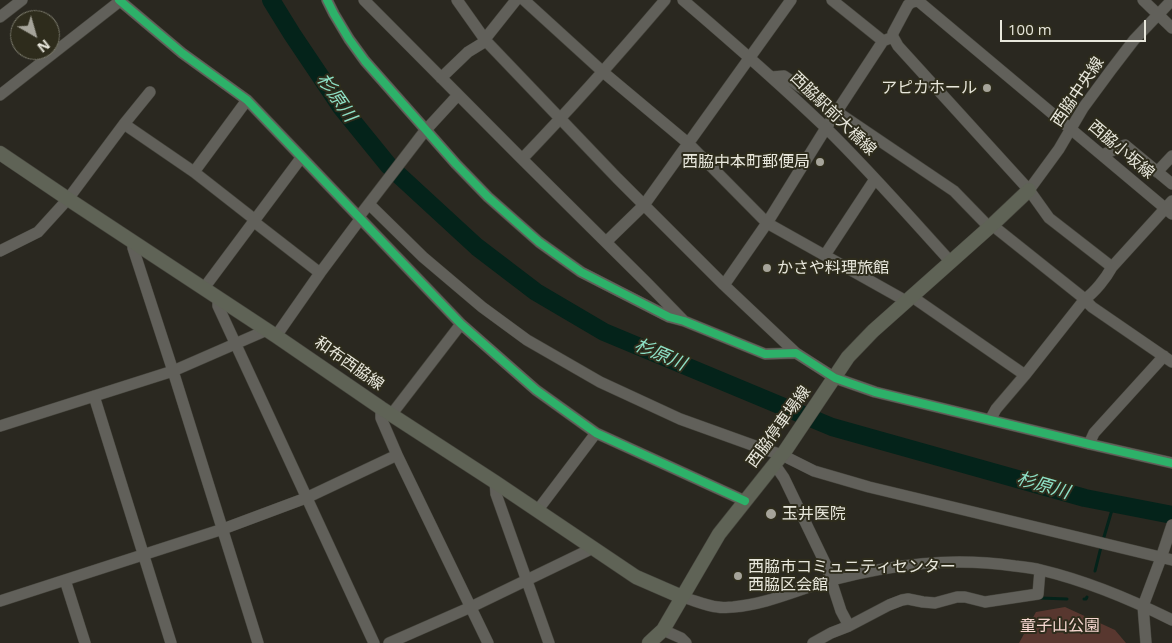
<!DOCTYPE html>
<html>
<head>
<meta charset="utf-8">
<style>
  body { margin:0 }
  #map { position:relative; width:1172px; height:643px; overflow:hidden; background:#2a2820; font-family:"Open Sans",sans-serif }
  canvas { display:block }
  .north { position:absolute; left:10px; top:10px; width:50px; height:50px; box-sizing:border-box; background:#2e2c1c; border:1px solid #787769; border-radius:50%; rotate:142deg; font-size:14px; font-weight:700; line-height:20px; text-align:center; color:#e8e7dc }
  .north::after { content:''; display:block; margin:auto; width:18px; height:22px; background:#a6a49a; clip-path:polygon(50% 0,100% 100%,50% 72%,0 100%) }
  .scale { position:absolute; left:1000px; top:20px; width:146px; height:22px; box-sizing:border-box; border:2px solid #e8e7dc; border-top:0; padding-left:6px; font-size:15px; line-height:18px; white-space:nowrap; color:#e8e7dc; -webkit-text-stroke:4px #2e2c1c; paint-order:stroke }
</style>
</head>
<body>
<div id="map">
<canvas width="1172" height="643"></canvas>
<div class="north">N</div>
<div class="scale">100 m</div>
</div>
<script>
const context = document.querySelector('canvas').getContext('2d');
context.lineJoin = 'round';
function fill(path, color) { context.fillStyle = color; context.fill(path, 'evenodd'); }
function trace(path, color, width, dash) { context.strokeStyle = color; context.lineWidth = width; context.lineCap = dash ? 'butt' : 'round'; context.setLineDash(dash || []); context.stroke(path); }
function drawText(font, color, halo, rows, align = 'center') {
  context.font = font + ' "Open Sans","Noto Sans JP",sans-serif'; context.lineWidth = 4; context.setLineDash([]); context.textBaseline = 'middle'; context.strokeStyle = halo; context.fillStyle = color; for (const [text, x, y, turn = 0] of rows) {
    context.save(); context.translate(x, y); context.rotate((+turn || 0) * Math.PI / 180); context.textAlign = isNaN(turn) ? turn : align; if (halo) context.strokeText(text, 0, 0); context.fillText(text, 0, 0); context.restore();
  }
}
const green = new Path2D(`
  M1065 607 1115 630 1126 643H1019L1036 612Z`);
const stream = new Path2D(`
  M1095 571 1101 547 1114 503
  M1040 598 1067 599
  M1084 599H1086L1087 597`);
const river = new Path2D(`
  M271 0 292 34 341 107 389 166 477 247 536 292 604 332 832 427 1085 498 1172 515`);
const minor = new Path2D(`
  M119 0 182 53 247 100 461 324 536 390 596 433 745 501
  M327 0 334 14 349 39 365 61 456 164 488 197 539 242 581 272 669 317 684 321 765 354 796 353 835 378 875 392 1089 444 1172 463
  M364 0 522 159 647 283 684 321
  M457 0 486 41 617 178 724 285 796 353
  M524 0 603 72 689 144 767 223 906 301
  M683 0C732 42 779 83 825 127 869 170 909 216 950 261
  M832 0 883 41
  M917 0 1172 214
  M1143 0 1172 28
  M917 1 912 2 908 5 893 33V37L898 46 1029 190 1049 218 1112 267
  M0 17 22 0
  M485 39 516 0
  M771 77 784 76 954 191 989 227
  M441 78 468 52 486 41
  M0 95 120 1
  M124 124 194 172 254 219
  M1102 155 1125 145 1172 184
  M522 159C571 108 619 54 665 0
  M194 172 247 100
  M1157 172 1172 156
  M1029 190 1059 149 1083 108 1111 70 1134 40 1172 0
  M369 204 423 257 482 307 527 340 600 382 680 419 755 446 782 455 814 471 869 487 1172 560
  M253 221 320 273
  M992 225 1081 296 1092 307 1172 362
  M133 241V248L173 371 258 643
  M606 242 644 205 791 0
  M0 251 38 232 68 199 124 124 150 92
  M825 255 875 179
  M724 285 767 223 826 128 883 41 893 37
  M204 288 301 158
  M911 296 1025 375
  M218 298V306L374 643
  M276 336 320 273 358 222 361 214 424 132 458 95
  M94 396 171 643
  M381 408V418L397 455 488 643
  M391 415 461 324
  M990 420 996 409 1025 375 1085 299C1095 292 1106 278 1112 267L1172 201
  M0 426 173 371 267 330
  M1089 444 1094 433 1164 356
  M775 465 784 478 826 565 841 611 849 626
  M495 482 496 494 549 643
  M537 511 596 433
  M65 580 85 643
  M682 597C694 600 706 606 718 607 723 608 729 607 733 607 769 604 798 589 832 580 894 564 952 557 1015 566 1024 567 1033 568 1041 570 1087 581 1130 599 1172 620
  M0 601 223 529 306 498 397 455
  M663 630 681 638 686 643
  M389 643 471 607 593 548
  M813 643 831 633 849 626 889 605 902 600 908 599 923 602 935 603 957 597H965L985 602 1038 594 1040 570
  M1146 643 1143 606 1161 558 1172 525`);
const major = new Path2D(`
  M0 153 68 199 276 336 381 408 495 482 636 577 682 597
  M649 643 663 630 719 534 785 451 848 357 873 331 992 225 1029 190`);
const cycleway = new Path2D(`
  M119 0 182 53 247 100 461 324 536 390 596 433 745 501
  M327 0 334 14 349 39 365 61 456 164 488 197 539 242 581 272 669 317 684 321 765 354 796 353 835 378 875 392 1089 444 1172 463`);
const markers = [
  [987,88,5,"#a6a49a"],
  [820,162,5,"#a6a49a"],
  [767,268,5,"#a6a49a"],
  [771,514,6,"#a6a49a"],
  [738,576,5,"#a6a49a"]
];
const poiNames = [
  ["アピカホール",977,88,"right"],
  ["西脇中本町郵便局",810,162,"right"],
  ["かさや料理旅館",777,268],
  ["玉井医院",782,514],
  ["西脇市コミュニティセンター",748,567],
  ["西脇区会館",748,585]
];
const streetNames = [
  ["西脇中央線",1078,92,-56],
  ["西脇駅前大橋線",833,114,44],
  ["西脇小坂線",1121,150,40],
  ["和布西脇線",349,364,35],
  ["西脇停車場線",779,427,-54]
];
const parkNames = [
  ["童子山公園",1060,626]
];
const waterNames = [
  ["杉原川",336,98,55],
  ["杉原川",660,355,23],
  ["杉原川",1043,486,16]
];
fill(green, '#58372f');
trace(stream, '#04231a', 3);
trace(river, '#04231a', 18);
trace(minor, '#45443c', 12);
trace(major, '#45443c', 15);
trace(minor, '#61605a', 11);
trace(major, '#5f6356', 14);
trace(cycleway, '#2db169', 8);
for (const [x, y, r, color] of markers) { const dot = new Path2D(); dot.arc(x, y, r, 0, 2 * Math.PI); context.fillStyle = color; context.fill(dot); trace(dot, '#2e2c1c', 2); }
drawText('16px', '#e8e7dc', '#2e2c1c', poiNames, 'left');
drawText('16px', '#e8e7dc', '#2e2c1c', streetNames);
drawText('16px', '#f5d6cf', '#2e2c1c', parkNames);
drawText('italic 18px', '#8ee1c7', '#2e2c1c', waterNames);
</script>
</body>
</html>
